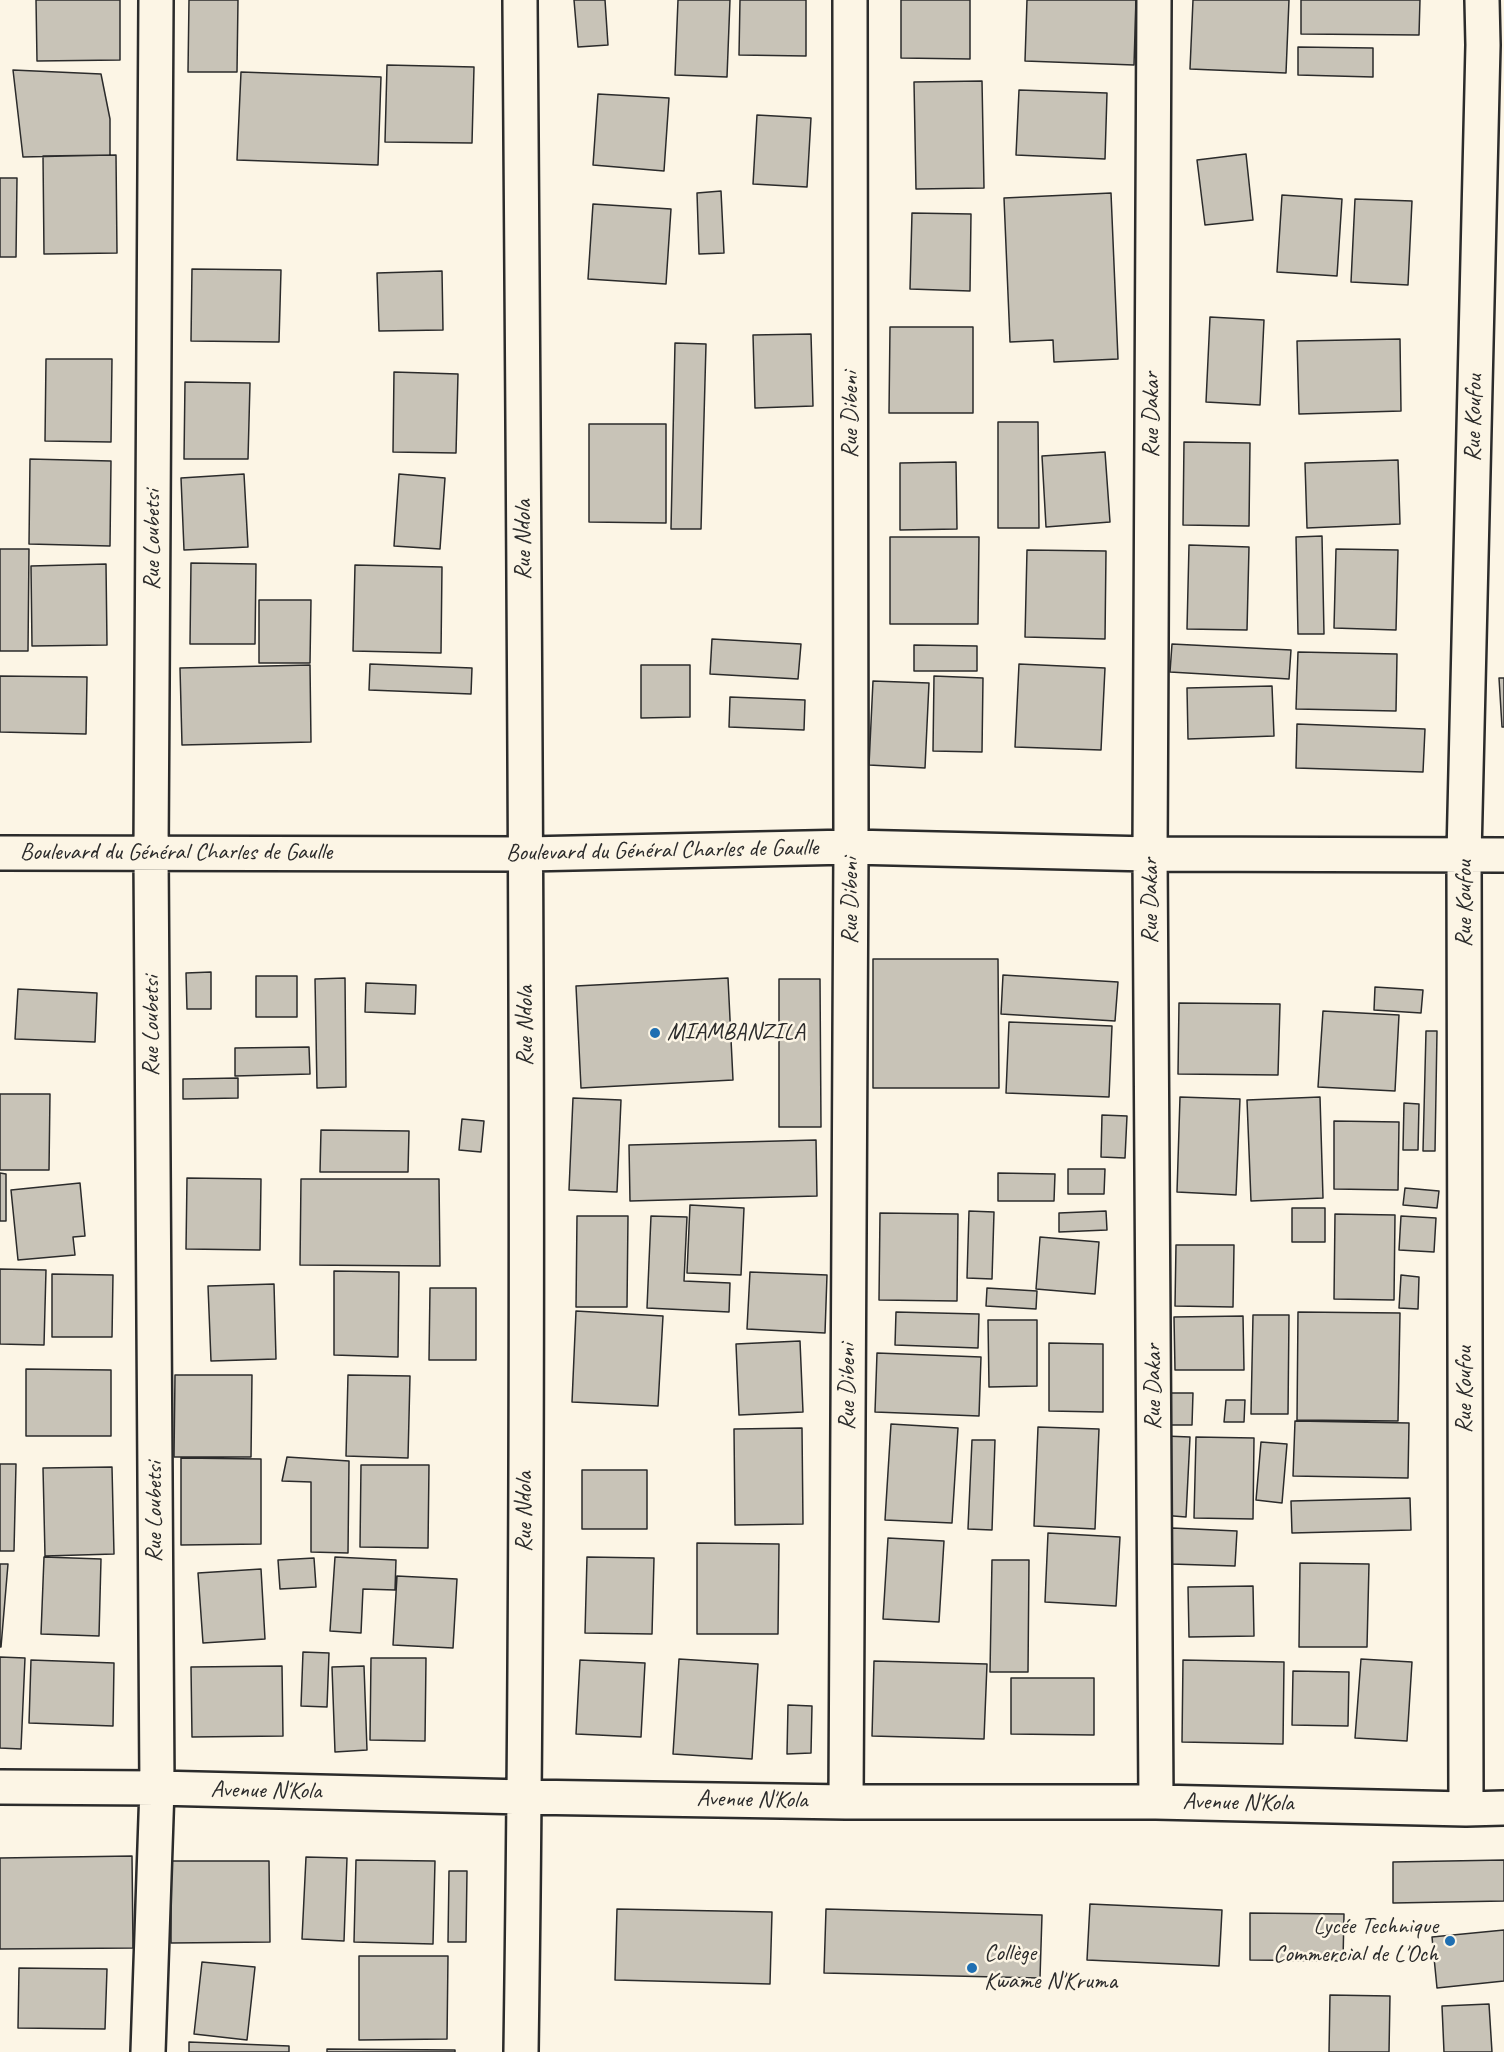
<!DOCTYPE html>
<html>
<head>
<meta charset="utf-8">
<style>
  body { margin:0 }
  canvas { display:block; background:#fcf5e5 }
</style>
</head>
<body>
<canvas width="1504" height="2052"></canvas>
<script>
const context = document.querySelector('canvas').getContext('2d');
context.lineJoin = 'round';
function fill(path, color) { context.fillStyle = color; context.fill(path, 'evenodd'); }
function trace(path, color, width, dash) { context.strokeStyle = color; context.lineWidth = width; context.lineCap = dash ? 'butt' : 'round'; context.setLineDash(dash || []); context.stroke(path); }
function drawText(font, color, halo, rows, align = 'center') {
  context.font = font + ' Caveat,sans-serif'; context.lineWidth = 5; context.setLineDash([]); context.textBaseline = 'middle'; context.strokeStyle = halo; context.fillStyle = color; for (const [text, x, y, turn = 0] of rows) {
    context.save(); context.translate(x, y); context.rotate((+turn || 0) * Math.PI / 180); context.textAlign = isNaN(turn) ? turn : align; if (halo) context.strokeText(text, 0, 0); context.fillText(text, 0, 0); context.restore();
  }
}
const building = new Path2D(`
  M36 0H120V60L37 61Z
  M189 0H238L237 72H188Z
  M574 0H605L608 45 578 47Z
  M678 0H730L727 77 675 75Z
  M740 0H806V56L739 55Z
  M901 0H970V59L901 58Z
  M1027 0H1136L1134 65 1025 61Z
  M1193 0H1289L1286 73 1190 69Z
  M1301 0H1420L1419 35 1301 34Z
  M1298 47 1373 48V77L1298 75Z
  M387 65 474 67 472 143 385 142Z
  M13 70 101 74 110 119V155L23 157Z
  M241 72 381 77 378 165 237 160Z
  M982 81 984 188 916 189 914 82Z
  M1019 90 1107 93 1105 159 1016 155Z
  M598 94 669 98 664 171 593 165Z
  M757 115 811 118 807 187 753 184Z
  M1246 154 1253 220 1205 225 1197 160Z
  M116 155 117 253 44 254 43 156Z
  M0 178H17L16 257H0Z
  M721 191 724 253 699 254 697 193Z
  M1111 193 1118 359 1054 362 1053 340 1010 342 1004 198Z
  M1282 195 1342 199 1337 276 1277 272Z
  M1355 199 1412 201 1408 285 1351 282Z
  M593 204 671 209 666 284 588 279Z
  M912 213 971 214 970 291 910 289Z
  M192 269 281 270 279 342 191 341Z
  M442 271 443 330 379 331 377 273Z
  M1210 317 1264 320 1260 405 1206 402Z
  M890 327H973V413H889Z
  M811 334 813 406 755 408 753 335Z
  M1400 339 1401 411 1299 414 1297 341Z
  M675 343 706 344 701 529H671Z
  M46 359H112L111 442 45 441Z
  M394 372 458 374 456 453 393 452Z
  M185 382 250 383 248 459H184Z
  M998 422H1038L1039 528H998Z
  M589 424H666V523L589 522Z
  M1184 442 1250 443 1249 526 1183 525Z
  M1105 452 1110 522 1046 527 1042 456Z
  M30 459 111 461 110 546 29 544Z
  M1398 460 1400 524 1307 528 1305 463Z
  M956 462 957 529 900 530V463Z
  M244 474 248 547 184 550 181 478Z
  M399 474 445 478 440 549 394 546Z
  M1322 536 1324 634H1298L1296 537Z
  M890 537H979L978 624H890Z
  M1189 545 1249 547 1247 630 1187 629Z
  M0 549H29L28 651H0Z
  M1336 549 1398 550 1396 630 1334 628Z
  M1027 550 1106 551 1105 639 1025 637Z
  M191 563 256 564 255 644H190Z
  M106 564 107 645 32 646 31 566Z
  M355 565 442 567 441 653 353 651Z
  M259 600H311L310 663H259Z
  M712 639 801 644 798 679 710 674Z
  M1172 644 1291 650 1289 679 1170 672Z
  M914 645 977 646V671H914Z
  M1298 652 1397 654 1396 711 1296 709Z
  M370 664 472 668 471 694 369 690Z
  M1019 664 1105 668 1101 750 1015 747Z
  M310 665 311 742 182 745 180 668Z
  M641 665H690V717L641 718Z
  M0 676 87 677 86 734 0 732Z
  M934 676 983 678 982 752 933 751Z
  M1499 678H1504V727H1502Z
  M873 681 929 683 925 768 869 765Z
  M1272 686 1274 736 1188 739 1187 688Z
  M730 697 805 700 804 730 729 727Z
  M1297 724 1425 729 1423 772 1296 768Z
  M873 959H998L999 1088H873Z
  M211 972V1009H187L186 973Z
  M1003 975 1118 982 1115 1021 1001 1014Z
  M256 976H297V1017H256Z
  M345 978 346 1087 317 1088 315 979Z
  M728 978 733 1080 581 1088 576 986Z
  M779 979H820L821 1127H779Z
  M366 983 416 985 415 1014 365 1012Z
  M1375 987 1423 990 1421 1013 1374 1010Z
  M18 989 97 993 95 1042 15 1039Z
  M1179 1003 1280 1004 1278 1075 1178 1074Z
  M1323 1011 1399 1015 1395 1091 1318 1087Z
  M1009 1022 1112 1026 1109 1097 1006 1093Z
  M1426 1031H1437L1435 1151H1423Z
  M309 1047 310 1074 235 1076V1048Z
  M238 1078V1098L183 1099V1079Z
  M0 1094H50L49 1170H0Z
  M1180 1097 1240 1099 1236 1195 1177 1192Z
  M1320 1097 1323 1198 1251 1201 1247 1100Z
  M573 1098 621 1100 617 1192 569 1190Z
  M1404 1103 1419 1104 1418 1150H1403Z
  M1102 1115 1127 1116 1125 1158 1101 1157Z
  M462 1119 484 1121 481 1152 459 1150Z
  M1334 1121 1399 1122 1398 1190 1334 1189Z
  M321 1130 409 1131 408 1172H320Z
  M816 1140 817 1196 630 1201 629 1145Z
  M1068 1169H1105L1104 1194H1068Z
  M0 1173 6 1174V1221H0Z
  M998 1173 1055 1174 1054 1201H998Z
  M187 1178 261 1179 260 1250 186 1249Z
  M301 1179H439L440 1266 300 1265Z
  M80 1183 85 1236 73 1237 75 1255 18 1260 11 1190Z
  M1405 1188 1439 1191 1437 1208 1403 1205Z
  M690 1205 744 1208 741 1275 687 1273Z
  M1292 1208H1325V1242H1292Z
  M969 1211 994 1212 992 1279 967 1278Z
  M1106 1211 1107 1230 1059 1232V1213Z
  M880 1213 958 1214 957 1301 879 1300Z
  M1335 1214 1395 1215 1394 1300 1334 1299Z
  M577 1216H628L627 1307H576Z
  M651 1216 687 1217 684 1281 730 1283 729 1312 647 1308Z
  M1401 1216 1436 1218 1434 1252 1399 1250Z
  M1040 1237 1099 1242 1095 1294 1036 1289Z
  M1176 1245H1234L1233 1307 1175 1306Z
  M0 1269 46 1270 44 1345 0 1344Z
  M334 1271 399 1272 398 1357 334 1355Z
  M750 1272 827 1275 825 1333 747 1329Z
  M52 1274 113 1275 112 1337H52Z
  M1401 1275 1419 1277 1418 1309 1399 1308Z
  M274 1284 276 1359 211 1361 208 1286Z
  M430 1288H476V1360H429Z
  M987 1288 1037 1291 1036 1309 986 1306Z
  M576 1311 663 1316 658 1406 572 1402Z
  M896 1312 979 1314 978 1348 895 1345Z
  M1298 1312 1400 1313 1398 1421 1297 1420Z
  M1253 1315H1289L1288 1414H1251Z
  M1243 1316 1244 1370H1175L1174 1317Z
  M988 1320H1037V1386L989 1387Z
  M800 1341 803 1412 739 1415 736 1344Z
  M1049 1343 1103 1344V1412L1049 1411Z
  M877 1353 981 1357 979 1416 875 1412Z
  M26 1369 111 1370V1436H26Z
  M175 1375H252L251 1457H174Z
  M348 1375 410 1376 408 1458 346 1456Z
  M1165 1393H1193L1192 1425H1165Z
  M1226 1400H1245L1244 1422H1224Z
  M1295 1421 1409 1423 1408 1478 1293 1476Z
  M891 1424 958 1428 952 1523 885 1520Z
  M1038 1427 1099 1429 1095 1529 1034 1526Z
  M802 1428 803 1524 735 1525 734 1429Z
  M1165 1436 1190 1437 1186 1517 1161 1515Z
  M1196 1437 1254 1438 1253 1519 1194 1518Z
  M972 1440H995L992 1530 968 1529Z
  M1261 1442 1287 1444 1282 1503 1256 1500Z
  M287 1457 349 1461 348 1553 311 1552V1482L282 1481Z
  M181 1458 261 1459V1544L181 1545Z
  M0 1464H16L14 1551H0Z
  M361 1465H429L428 1548 360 1547Z
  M112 1467 114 1554 45 1556 43 1468Z
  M582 1470H647V1529H582Z
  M1410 1498 1411 1530 1292 1533 1291 1501Z
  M1172 1528 1237 1531 1235 1566 1171 1564Z
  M1048 1533 1120 1537 1116 1606 1045 1602Z
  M888 1538 944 1541 939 1622 883 1619Z
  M697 1543 779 1544 778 1634H697Z
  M44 1557 101 1559 99 1636 41 1634Z
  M335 1557 396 1560 395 1590 363 1589 361 1633 330 1631Z
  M587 1557 654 1558 652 1634 585 1633Z
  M314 1558 316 1587 280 1589 278 1560Z
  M992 1560H1029L1028 1672H990Z
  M1300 1563 1369 1564 1367 1647H1299Z
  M0 1564H8L1 1647H0Z
  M261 1569 265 1639 203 1643 198 1573Z
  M397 1576 457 1579 453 1648 393 1645Z
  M1253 1586 1254 1636 1189 1637 1188 1587Z
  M303 1652 329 1653 327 1707 301 1706Z
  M0 1657 25 1658 21 1749 0 1748Z
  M371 1658H426L425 1741 370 1740Z
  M679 1659 758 1664 752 1759 673 1754Z
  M1361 1659 1412 1662 1407 1741 1355 1738Z
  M31 1660 114 1663 113 1726 29 1723Z
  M580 1660 645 1663 641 1737 576 1734Z
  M1183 1660 1284 1662 1283 1744 1182 1742Z
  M874 1661 987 1664 984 1739 872 1736Z
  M282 1666 283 1736 192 1737 191 1667Z
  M364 1666 367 1750 335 1752 332 1667Z
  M1293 1671 1349 1672 1348 1726 1292 1725Z
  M1011 1678H1094V1735L1011 1734Z
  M788 1705 812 1706 811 1753 787 1754Z
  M132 1856 133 1948 0 1949V1858Z
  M306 1857 347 1858 344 1941 302 1939Z
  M356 1860 435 1861 433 1944 354 1942Z
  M1504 1860V1901L1393 1903V1862Z
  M171 1861H269L270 1942 171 1943Z
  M449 1871H467L466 1942H448Z
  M1090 1904 1222 1910 1219 1966 1087 1960Z
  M617 1909 772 1912 770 1984 615 1980Z
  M826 1909 1042 1915 1040 1978 824 1973Z
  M1250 1913 1344 1914 1343 1961 1250 1960Z
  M1504 1930V1981L1437 1988 1432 1937Z
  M359 1956H448L447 2039 359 2040Z
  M202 1962 255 1967 247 2040 194 2034Z
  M19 1968 107 1969 105 2029 18 2028Z
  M1330 1995 1390 1996 1389 2052H1329Z
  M1489 2004 1492 2052H1444L1442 2006Z
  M189 2042 289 2046V2052H189Z
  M327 2049 455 2050V2052H327Z`);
const street = new Path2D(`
  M520 0C525 684 531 1368 521 2052
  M1154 0 1150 854 1156 1802
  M0 853 527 854 851 847 1150 854 1504 855
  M0 1787 157 1788 524 1797 846 1802H1156L1466 1809 1504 1808
  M846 1802 851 847 850 0
  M1466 1809 1464 855 1483 45 1482 0
  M148 2052 157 1788 151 853 156 0`);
const markers = [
  [655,1033,6,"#1f6fb2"],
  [1450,1941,6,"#1f6fb2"],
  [972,1968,6,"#1f6fb2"]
];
const streetNames = [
  ["Rue Dibeni",851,415,-90],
  ["Rue Dakar",1152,415,-90],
  ["Rue Koufou",1474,418,-89],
  ["Rue Loubetsi",153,540,-90],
  ["Rue Ndola",524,540,-90],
  ["Boulevard du Général Charles de Gaulle",662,851,-1],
  ["Boulevard du Général Charles de Gaulle",176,853],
  ["Rue Dibeni",851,901,-90],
  ["Rue Dakar",1151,901,-90],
  ["Rue Koufou",1465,904,-90],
  ["Rue Loubetsi",152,1026,-90],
  ["Rue Ndola",526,1026,-90],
  ["Rue Dibeni",848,1387,-90],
  ["Rue Dakar",1154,1387,-90],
  ["Rue Koufou",1465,1390,-90],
  ["Rue Loubetsi",155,1512,-90],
  ["Rue Ndola",525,1512,-90],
  ["Avenue N'Kola",266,1791,1],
  ["Avenue N'Kola",752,1800,1],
  ["Avenue N'Kola",1238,1803,1]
];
const poiNames = [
  ["MIAMBANZILA",667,1033],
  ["Lycée Technique",1438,1927,"right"],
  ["Commercial de L'Och",1438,1955,"right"],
  ["Collège",984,1954],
  ["Kwame N'Kruma",984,1982]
];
fill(building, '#c8c3b7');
trace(building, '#2b2b2b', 1.5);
trace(street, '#2b2b2b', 38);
trace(street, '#fcf5e5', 33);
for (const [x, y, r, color] of markers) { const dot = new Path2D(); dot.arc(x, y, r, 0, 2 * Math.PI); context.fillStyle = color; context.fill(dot); trace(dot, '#fcf5e5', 2); }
drawText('24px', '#2b2b2b', '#fcf5e5', streetNames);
drawText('24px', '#2b2b2b', '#fcf5e5', poiNames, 'left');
</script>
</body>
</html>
